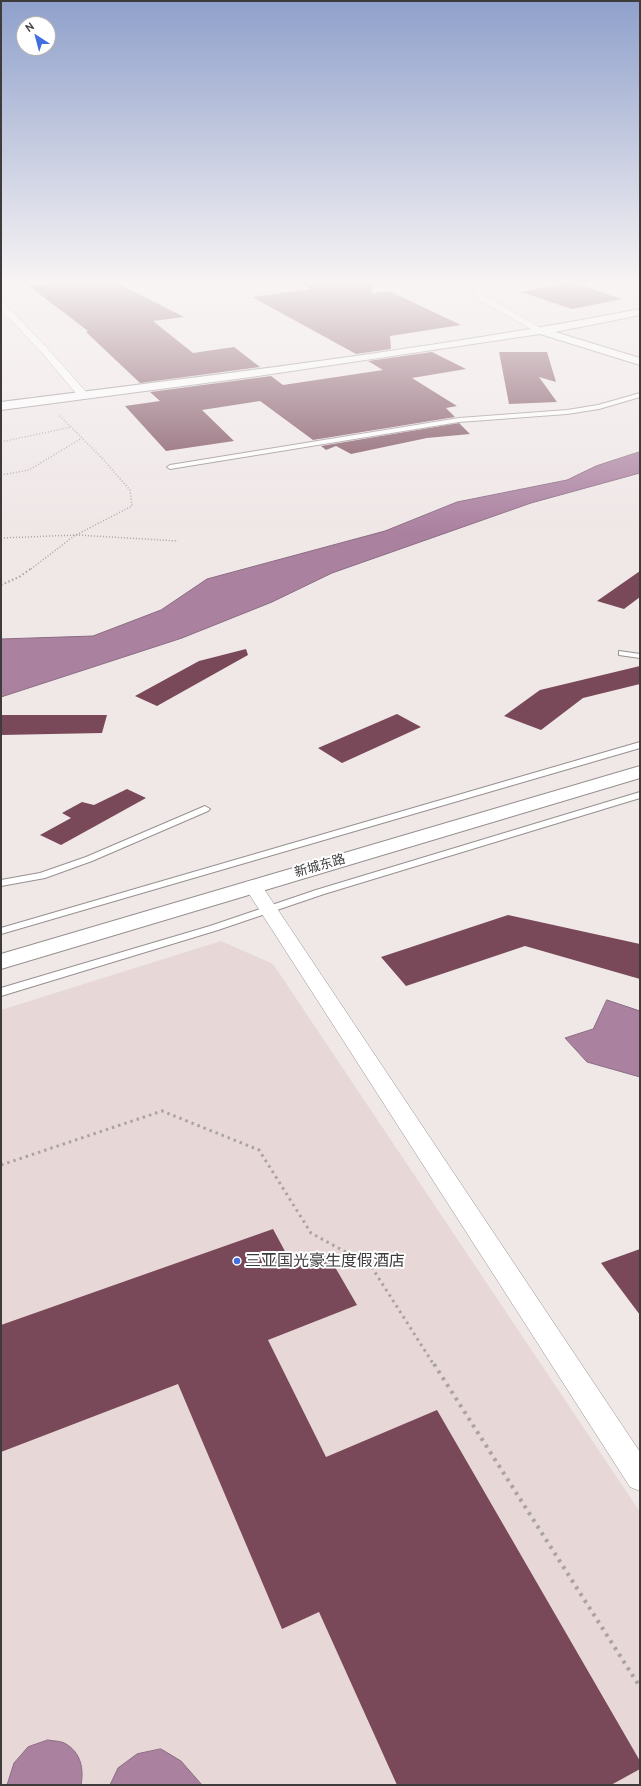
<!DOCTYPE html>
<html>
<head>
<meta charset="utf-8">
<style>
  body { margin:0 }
  #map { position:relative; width:641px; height:1786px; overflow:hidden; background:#f0e7e7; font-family:Cabin,sans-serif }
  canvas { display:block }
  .frame { position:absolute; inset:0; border:2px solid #3e3b3b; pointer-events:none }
  .north { position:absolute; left:16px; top:16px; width:40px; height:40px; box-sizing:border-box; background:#fff; border:1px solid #b2b1b1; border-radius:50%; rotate:324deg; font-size:11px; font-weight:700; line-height:16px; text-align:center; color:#3e3b3b }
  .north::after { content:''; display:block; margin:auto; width:14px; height:18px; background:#436ee0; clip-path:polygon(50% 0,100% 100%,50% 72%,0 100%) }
</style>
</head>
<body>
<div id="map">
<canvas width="641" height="1786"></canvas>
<div class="frame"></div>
<div class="north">N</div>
</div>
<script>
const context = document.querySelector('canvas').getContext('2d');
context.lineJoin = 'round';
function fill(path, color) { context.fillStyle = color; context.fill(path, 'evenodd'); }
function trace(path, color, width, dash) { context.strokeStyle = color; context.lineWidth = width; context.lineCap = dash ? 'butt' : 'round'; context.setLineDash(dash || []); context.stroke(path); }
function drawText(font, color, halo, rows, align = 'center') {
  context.font = font + ' Cabin,"Noto Sans SC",sans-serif'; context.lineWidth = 4; context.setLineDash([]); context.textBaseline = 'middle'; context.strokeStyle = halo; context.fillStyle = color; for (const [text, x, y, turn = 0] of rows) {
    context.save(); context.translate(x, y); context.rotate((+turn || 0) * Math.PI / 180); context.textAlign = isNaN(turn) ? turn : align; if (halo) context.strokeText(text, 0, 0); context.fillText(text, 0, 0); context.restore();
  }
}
const built = new Path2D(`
  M221 941 273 964 640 1512V1785H1V1010Z`);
const water = new Path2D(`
  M640 452V473L531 503 332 573 272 602 182 638 1 697V639L93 636 161 610 207 579 385 531 457 502 567 480 596 466Z
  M607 1000 640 1011V1077L587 1062 565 1038 593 1029Z
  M48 1740C53 1741 62 1741 66 1744 81 1753 84 1769 81 1785H7L14 1763 28 1747Z
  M161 1749 181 1761 202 1785H110L118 1768 137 1754Z`);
const building = new Path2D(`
  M58 282H115L184 317 153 321 193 353 234 347 260 367 140 383 86 332 88 331 29 286Z
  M296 282H372V293L389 291 461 325 390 336 391 349 356 354 252 297 311 289Z
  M571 282 622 299 572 309 521 292Z
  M432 352 466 369 412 378 457 406 446 408 455 417 313 440 260 401 202 410 234 441 166 451 125 406 160 401 150 392 271 376 283 385 383 370 368 361Z
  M499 352H547L556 382 539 377 557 402 509 404Z
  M459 423 470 434 427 438 351 454 336 446 326 450 321 446Z
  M640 571V597L624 609 597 601Z
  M246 649 248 655 157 706 135 696 199 661Z
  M640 666V684L583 698 541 730 504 716 540 690Z
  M397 714 421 727 342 763 318 748Z
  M1 715H107L102 733 1 735Z
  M127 789 146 798 61 845 40 835 71 818 62 813 82 802 94 805Z
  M508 915 640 944V979L525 946 406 986 381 957Z
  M273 1229 294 1268 328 1255 357 1305 268 1340 326 1457 437 1410 640 1761V1769L611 1785H397L319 1612 282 1629 178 1384 1 1452V1325Z
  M640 1249V1315L601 1263Z`);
const pathFar3 = new Path2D(`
  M1 442 71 427
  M1 475 29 470 82 438
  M1 538 77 535 178 541
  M31 569 74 536 132 506 130 490 102 458 58 414`);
const pathFar2 = new Path2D(`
  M1 585 19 577 32 568`);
const pathFar1 = new Path2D(`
  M1 1165 162 1111 259 1150 311 1233 371 1266 434 1365`);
const path = new Path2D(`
  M434 1364 640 1687`);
const lane = new Path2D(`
  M640 393V397L599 409 567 414 459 422 170 469 167 467 170 465 459 418 567 410 598 405Z
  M619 651 640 654V658L619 655Z
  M640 742V748L1 934V928Z
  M640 792V798L324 894 218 930 1 996V988L210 926 316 890Z
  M205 806 210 809 208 811 92 861 45 878 1 886V880L40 873 86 857Z`);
const street = new Path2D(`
  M467 282H475L482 294 546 331 544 333H538L476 298Z
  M1 302 4 303 48 349 88 394 89 396 88 398H80L42 353 1 310Z
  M253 880 260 882 262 886 640 1452V1491L630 1487 244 886 246 882Z`);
const secondary = new Path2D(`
  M640 309V315L555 332 640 358V365L540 334 251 377 1 410V402C214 375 429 350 640 309Z
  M640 766V778L1 969V954Z`);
const markers = [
  [237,1261,4,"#436ee0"]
];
const streetNames = [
  ["新城东路",320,866,-16]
];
const nearPoinames = [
  ["三亚国光豪生度假酒店",245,1261]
];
fill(built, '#e8d7d7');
fill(water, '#ab81a0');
trace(water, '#8a6c82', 1);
fill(building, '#794959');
trace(lane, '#989090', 2);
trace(street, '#989090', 1);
trace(secondary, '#989090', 2);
trace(pathFar3, '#aaa3a3', 1.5, [1, 2]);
trace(pathFar2, '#aaa3a3', 2, [1.5, 2.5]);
trace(pathFar1, '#aaa3a3', 3, [2.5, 4]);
trace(path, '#aaa3a3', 4, [3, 5]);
fill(lane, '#fff');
fill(street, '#fff');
fill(secondary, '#fff');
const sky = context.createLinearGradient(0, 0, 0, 532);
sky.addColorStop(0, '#8fa0cb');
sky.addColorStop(0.53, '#f8f4f4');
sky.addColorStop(1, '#f8f4f400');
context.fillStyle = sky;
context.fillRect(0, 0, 641, 532);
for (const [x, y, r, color] of markers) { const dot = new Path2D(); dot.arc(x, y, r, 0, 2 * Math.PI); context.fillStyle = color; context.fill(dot); trace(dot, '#fff', 1.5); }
drawText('13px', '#3e3b3b', '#fff', streetNames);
drawText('16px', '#3e3b3b', '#fff', nearPoinames, 'left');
</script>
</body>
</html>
